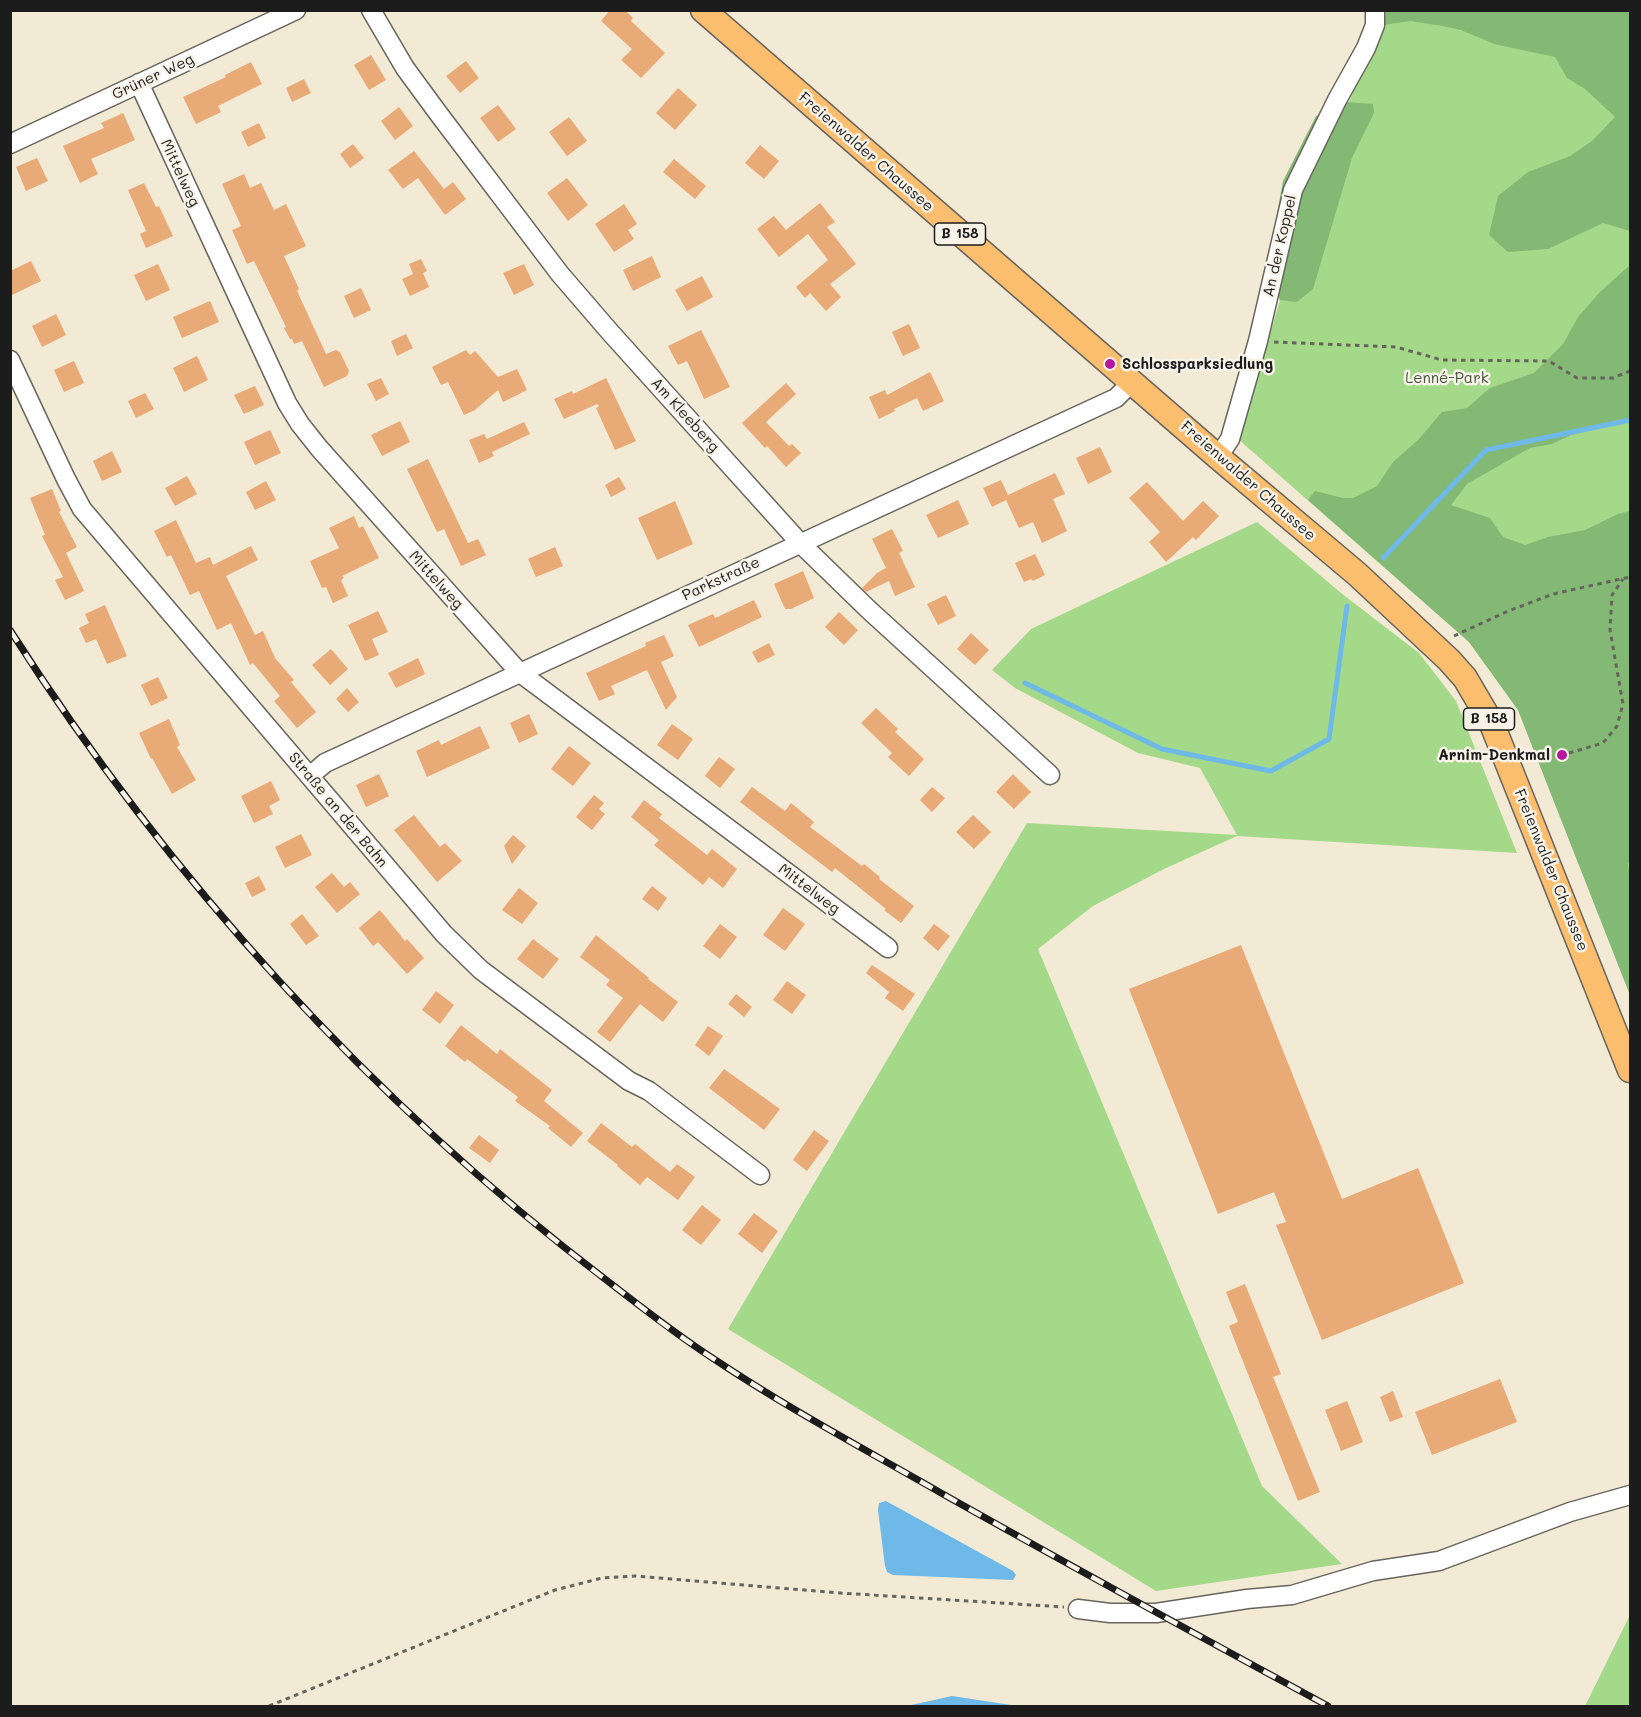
<!DOCTYPE html>
<html>
<head>
<meta charset="utf-8">
<style>
  body { margin:0 }
  #map { position:relative; width:1641px; height:1717px; overflow:hidden; background:#f2ead5; font-family:Mali,sans-serif }
  canvas { display:block }
  .frame { position:absolute; inset:0; border:12px solid #1c1c1c; pointer-events:none }
</style>
</head>
<body>
<div id="map">
<canvas width="1641" height="1717"></canvas>
<div class="frame"></div>
</div>
<script>
const context = document.querySelector('canvas').getContext('2d');
context.lineJoin = 'round';
function fill(path, color) { context.fillStyle = color; context.fill(path, 'evenodd'); }
function trace(path, color, width, dash) { context.strokeStyle = color; context.lineWidth = width; context.lineCap = dash ? 'butt' : 'round'; context.setLineDash(dash || []); context.stroke(path); }
function drawText(font, color, halo, rows, align = 'center') {
  context.font = font + ' Mali,sans-serif'; context.lineWidth = 5; context.setLineDash([]); context.textBaseline = 'middle'; context.strokeStyle = halo; context.fillStyle = color; for (const [text, x, y, turn = 0] of rows) {
    context.save(); context.translate(x, y); context.rotate((+turn || 0) * Math.PI / 180); context.textAlign = isNaN(turn) ? turn : align; if (halo) context.strokeText(text, 0, 0); context.fillText(text, 0, 0); context.restore();
  }
}
const green = new Path2D(`
  M1383 11H1630V995L1518 710 1469 642 1238 439 1323 158 1384 25Z
  M1257 522 1341 593 1419 653 1456 701 1517 853 1237 836 1164 869 1093 906 1038 949 1262 1486 1342 1564 1156 1591 728 1329 1027 823 1237 835 1200 768 1138 753 1015 688 992 670 1031 629Z
  M1630 1615V1706H1585Z`);
const forest = new Path2D(`
  M1386 11H1630V231L1603 223 1548 249 1508 252 1489 235 1498 196 1528 172 1570 156 1592 141 1615 117 1585 89 1567 78 1555 57 1494 44 1461 30 1443 26 1410 21 1384 25Z
  M1346 102 1373 104 1374 113 1352 158 1313 289 1297 302 1280 300 1266 274 1283 181 1316 116Z
  M1630 265V421L1571 435 1552 444 1530 448 1467 484 1451 505 1490 518 1503 537 1525 545 1548 537 1585 530 1618 514 1630 511V861L1628 864 1630 878V995L1518 710 1469 642 1308 500 1315 491 1343 498H1353L1377 486 1393 462 1418 440 1442 412 1467 408 1490 388 1534 373 1563 344 1578 317 1599 293Z`);
const water = new Path2D(`
  M886 1501 1013 1571 1016 1575 1013 1580 893 1575 887 1572 885 1566 878 1510 879 1503Z
  M952 1696 1011 1705V1706H907Z`);
const stream = new Path2D(`
  M1383 558 1486 450 1630 420
  M1025 683 1162 749 1271 771 1329 739 1347 606`);
const building = new Path2D(`
  M610 10H625L633 18 631 21 665 53 641 78 621 60 632 49 601 21Z
  M371 55 386 80 369 90 354 65Z
  M466 61 479 78 460 93 446 76Z
  M251 62 262 84 218 106 221 112 196 124 183 97 226 77 225 75Z
  M304 79 311 93 292 102 286 88Z
  M678 88 697 105 675 130 656 113Z
  M498 105 516 129 498 142 480 118Z
  M399 107 413 126 395 140 381 121Z
  M123 113 135 140 91 159 98 174 80 183 63 146 104 128 101 123Z
  M569 117 587 141 567 156 549 132Z
  M259 123 266 138 248 147 241 132Z
  M353 144 364 158 350 168 340 154Z
  M760 145 779 161 764 179 745 163Z
  M414 151 444 189 453 182 466 199 445 215 418 178 403 189 388 170Z
  M37 158 48 181 26 191 16 167Z
  M674 159 706 186 695 199 663 172Z
  M244 174 250 188 261 183 274 210 286 204 306 246 284 256 299 289 297 291 326 354 336 350 340 352 349 371 347 376 324 387 302 341 294 344 292 339H290L284 328 286 327 254 261 247 264 232 230 241 226 222 184Z
  M567 178 588 205 568 221 547 193Z
  M144 183 156 207 159 206 173 236 146 248 140 234 146 231 128 190Z
  M820 203 835 222 827 227 856 264 830 284 841 297 826 311 810 293 805 298 796 287 828 260 808 234 779 257 757 229 774 216 786 230Z
  M624 204 637 224 628 230 634 239 614 252 595 224Z
  M652 256 661 277 633 291 623 270Z
  M421 259 427 271 423 273 429 287 410 296 402 279 413 274 409 264Z
  M31 261 41 281 10 296V271Z
  M158 264 170 290 146 301 134 275Z
  M524 264 534 285 514 295 503 273Z
  M702 276 713 297 687 311 675 290Z
  M361 288 371 310 354 318 344 296Z
  M210 301 219 322 182 338 173 317Z
  M56 314 66 335 42 347 32 326Z
  M909 324 920 348 903 356 892 332Z
  M701 330 730 387 704 399 687 361 678 365 668 346Z
  M406 334 413 348 397 356 391 341Z
  M466 350 470 355 475 351 498 377 517 369 527 390 503 402 498 390 475 410 464 415 448 382 441 385 432 367Z
  M197 356 208 380 184 392 173 368Z
  M74 361 84 383 64 392 54 370Z
  M930 372 944 401 923 411 917 398 894 409 895 411 879 419 869 397 885 390 887 395Z
  M381 378 389 394 376 401 367 384Z
  M606 378 636 441 615 450 596 408 599 406 597 404 564 419 554 399 572 391 573 394Z
  M786 383 796 394 766 422 789 446 792 444 801 453 786 467 767 446 765 448 742 423Z
  M255 386 264 405 244 414 234 395Z
  M145 393 154 409 136 418 128 401Z
  M400 421 410 442 382 456 371 435Z
  M524 422 530 434 492 452 494 456 479 463 469 440 484 434 487 439Z
  M270 430 281 453 255 465 244 442Z
  M1100 447 1112 472 1088 484 1076 458Z
  M112 451 122 472 102 481 93 461Z
  M428 459 468 543 478 539 486 555 461 566 444 529 437 532 407 469Z
  M1055 473 1065 494 1053 499 1067 531 1042 543 1033 522 1019 528 1006 500 992 507 983 488 1001 480 1008 495Z
  M187 476 197 494 175 506 165 488Z
  M619 477 626 489 611 497 605 485Z
  M266 481 276 500 255 510 246 492Z
  M1147 482 1183 521 1203 501 1219 516 1196 540 1193 537 1166 562 1149 542 1160 532 1129 498Z
  M52 489 61 511 59 512 77 547 66 553 84 591 65 600 55 580 63 577 42 536 45 535 30 498Z
  M958 500 969 524 938 538 926 515Z
  M675 501 693 544 657 560 638 518Z
  M354 516 359 528 363 526 379 558 342 576 344 578 341 580 348 596 333 603 326 587 322 588 310 561 339 548 329 528Z
  M176 520 196 563 210 557 213 565 251 546 258 560 226 576 255 635 263 631 275 658 294 680 291 682 316 712 297 728 274 701 280 696 253 663 250 665 231 623 217 630 199 591 190 595 171 555 167 557 154 531Z
  M892 529 903 551 899 553 915 587 895 596 889 581 866 592 862 588 877 573 886 568 872 539Z
  M555 547 563 566 536 577 528 559Z
  M1035 554 1045 575 1033 581 1031 579 1024 582 1015 563Z
  M803 571 814 598 791 609H785L774 584Z
  M946 595 956 616 938 625 927 604Z
  M754 600 762 617 699 647 688 625 713 614 715 618Z
  M105 605 127 656 107 664 96 639 86 643 79 628 89 623 85 614Z
  M378 611 388 632 372 639 379 655 365 661 348 625Z
  M839 612 858 630 844 645 825 627Z
  M971 633 989 650 975 665 957 649Z
  M664 635 674 656 661 662 677 697 666 710 647 670 611 686 615 694 599 701 586 673 646 646 645 643Z
  M769 643 775 655 758 663 752 652Z
  M331 649 348 669 330 685 312 665Z
  M418 658 425 674 396 688 388 673Z
  M158 677 168 698 151 706 141 685Z
  M347 688 359 702 348 712 336 699Z
  M876 708 898 729 895 732 924 759 909 776 888 757 892 753 861 723Z
  M529 714 538 734 519 743 510 723Z
  M169 719 180 745 177 747 196 780 172 794 152 758 151 759 139 733Z
  M672 724 693 739 678 760 657 745Z
  M480 726 490 748 427 777 416 751 439 740 441 745Z
  M569 746 591 763 573 786 551 769Z
  M719 757 735 769 720 788 705 776Z
  M379 774 389 796 366 807 356 785Z
  M1013 774 1031 792 1014 809 996 792Z
  M271 781 280 800 269 806 273 814 254 823 241 796Z
  M752 787 785 811 791 803 814 822 810 827 862 866 864 864 880 877 879 879 914 906 901 923 884 910 886 909 835 868 832 872 740 802Z
  M932 787 945 798 932 812 920 800Z
  M594 795 604 803 599 809 605 814 592 830 576 817Z
  M644 800 662 814 659 818 707 855 712 849 737 869 723 888 709 877 703 885 654 845 659 840 631 817Z
  M414 815 440 847 445 843 462 861 437 882 394 830Z
  M973 815 991 832 974 849 956 832Z
  M301 834 312 855 285 868 275 847Z
  M513 835 526 846 512 864 504 846Z
  M332 873 344 887 350 882 360 894 337 913 315 887Z
  M259 876 266 890 252 897 245 883Z
  M652 886 667 898 658 911 642 899Z
  M519 888 538 903 522 924 502 910Z
  M783 908 805 924 785 951 763 935Z
  M380 910 405 941 407 939 424 958 407 974 378 942 373 946 359 928Z
  M302 914 319 936 306 945 290 924Z
  M720 924 737 937 720 959 703 946Z
  M934 924 950 936 938 951 923 938Z
  M596 935 649 978 648 979 678 1002 663 1022 640 1004 610 1042 597 1032 623 998 606 985 610 980 580 957Z
  M533 939 559 959 543 979 517 959Z
  M1241 945 1342 1199 1418 1168 1464 1283 1322 1340 1276 1225 1286 1222 1274 1192 1218 1214 1129 989Z
  M872 965 915 994 903 1011 885 998 889 992 866 973Z
  M787 981 806 995 792 1014 773 1000Z
  M436 991 454 1005 440 1024 422 1010Z
  M736 994 752 1007 744 1017 728 1004Z
  M461 1025 497 1054 500 1049 552 1090 544 1101 583 1133 571 1147 548 1128 550 1126 515 1101 518 1097 467 1059 465 1062 445 1046Z
  M708 1026 723 1036 709 1056 695 1045Z
  M724 1069 780 1109 764 1130 709 1088Z
  M601 1123 632 1147 635 1144 670 1172 677 1164 695 1177 678 1200 647 1177 640 1185 617 1166 618 1165 587 1141Z
  M814 1130 829 1141 807 1171 793 1160Z
  M479 1135 499 1150 490 1163 469 1148Z
  M702 1205 721 1220 701 1245 682 1230Z
  M754 1213 778 1231 762 1253 738 1234Z
  M1245 1284 1281 1374 1273 1377 1320 1492 1298 1501 1229 1326 1238 1322 1226 1292Z
  M1500 1379 1517 1422 1432 1455 1415 1412Z
  M1393 1391 1403 1417 1390 1422 1380 1397Z
  M1347 1401 1363 1442 1341 1451 1325 1410Z`);
const path = new Path2D(`
  M1274 342 1396 347 1442 360 1549 361 1577 378H1613L1630 371
  M1454 636 1506 612 1553 594 1630 577
  M1569 753 1603 743 1617 726 1623 704 1610 630 1612 595 1623 579
  M269 1706 555 1590 602 1578 635 1576 840 1593 1064 1607`);
const minor = new Path2D(`
  M371 10 405 68 438 113 560 274 610 332 800 543 869 610 1050 775
  M139 83 287 403 300 424 319 448 519 672 888 948
  M10 144 296 10
  M10 360 66 479 82 509 444 934 481 970 629 1081 649 1091 760 1175
  M1218 457 1230 439 1258 341 1293 190 1337 100 1366 48 1375 25V10
  M310 776 325 763 1116 398 1132 382
  M1078 1609 1110 1613H1156L1247 1599 1292 1595 1373 1571 1439 1561 1570 1512 1630 1495`);
const major = new Path2D(`
  M703 10 1218 457 1357 574 1449 660 1465 678 1492 724 1630 1070`);
const rail = new Path2D(`
  M10 630C169 879 370 1100 605 1279 641 1307 678 1336 717 1361 789 1409 866 1450 941 1493 1069 1565 1199 1636 1328 1706`);
const markers = [
  [1110,364,6,"#b5179e"],
  [1562,755,6,"#b5179e"]
];
const shields = [
  [960,234,51],
  [1489,719,51]
];
const shieldNames = [
  ["B 158",960,234],
  ["B 158",1489,719]
];
const streetNames = [
  ["Grüner Weg",153,77,-25],
  ["Freienwalder Chaussee",866,152,41],
  ["Mittelweg",180,173,65],
  ["An der Koppel",1280,246,-77],
  ["Am Kleeberg",685,415,48],
  ["Freienwalder Chaussee",1248,481,41],
  ["Parkstraße",721,579,-25],
  ["Mittelweg",436,580,48],
  ["Straße an der Bahn",338,810,50],
  ["Freienwalder Chaussee",1551,870,68],
  ["Mittelweg",809,889,37]
];
const poiNames = [
  ["Schlossparksiedlung",1122,364],
  ["Arnim-Denkmal",1550,755,"right"]
];
const parkNames = [
  ["Lenné-Park",1447,378]
];
fill(green, '#a4d989');
fill(forest, '#83b975');
fill(water, '#6eb9e7');
trace(stream, '#6eb9e7', 5);
fill(building, '#e8aa77');
trace(minor, '#67645d', 21);
trace(major, '#67645d', 27);
trace(path, '#67645d', 3, [4.5, 4.5]);
trace(minor, '#fff', 18);
trace(major, '#fbbd6e', 24);
trace(rail, '#1c1c1c', 7);
trace(rail, '#f7f3e8', 4.5, [14]);
for (const [x, y, r, color] of markers) { const dot = new Path2D(); dot.arc(x, y, r, 0, 2 * Math.PI); context.fillStyle = color; context.fill(dot); trace(dot, '#f7f3e8', 2); }
for (const [x, y, w] of shields) { const box = new Path2D(); box.roundRect(x - w / 2, y - 11, w, 22, 4.5); context.fillStyle = '#f7f3e8'; context.fill(box); trace(box, '#1c1c1c', 1.5); }
drawText('bold 14px', '#1c1c1c', null, shieldNames);
drawText('15px', '#1c1c1c', '#f7f3e8', streetNames);
drawText('bold 15px', '#1c1c1c', '#f7f3e8', poiNames, 'left');
drawText('15px', '#45553d', '#f7f3e8', parkNames);
</script>
</body>
</html>
